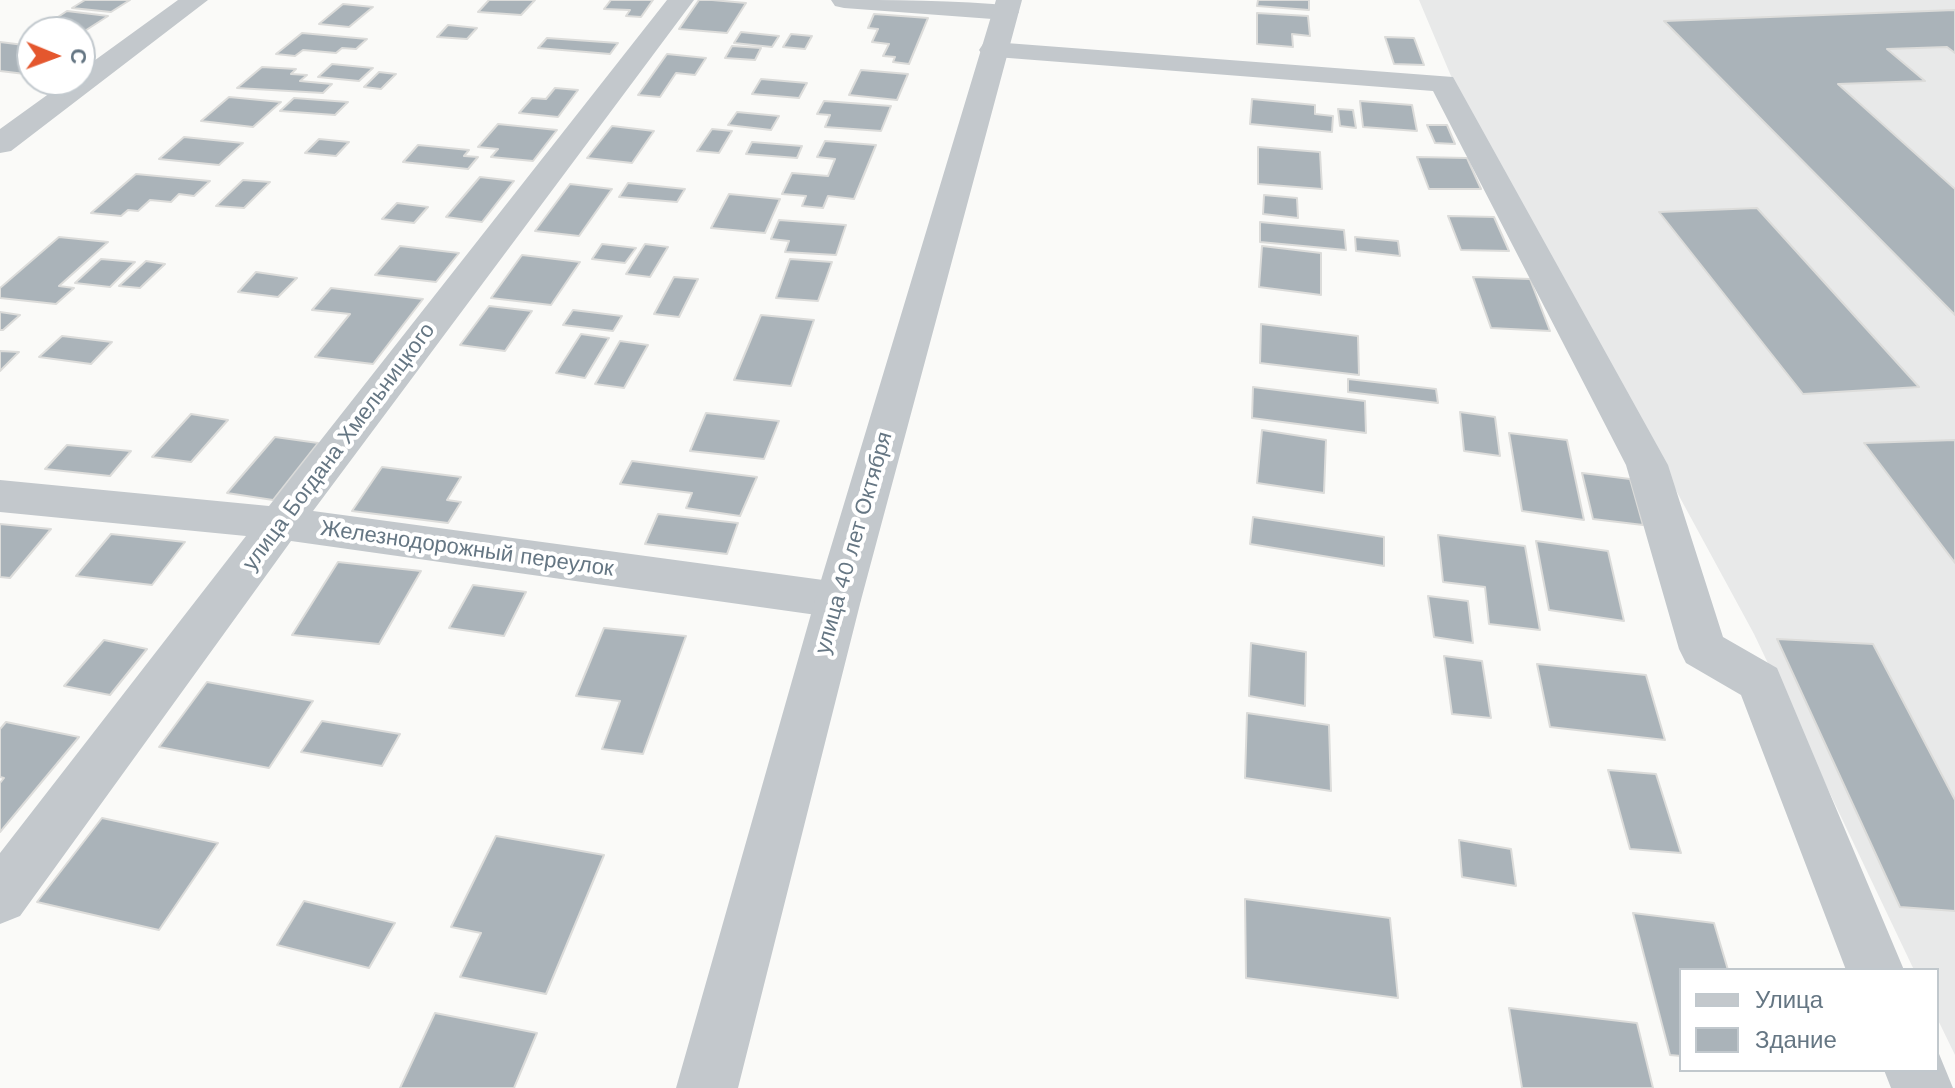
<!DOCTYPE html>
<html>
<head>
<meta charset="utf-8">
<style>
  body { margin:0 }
  #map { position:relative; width:1955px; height:1088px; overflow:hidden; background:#fafaf8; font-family:"Work Sans",sans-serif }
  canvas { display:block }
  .legend { position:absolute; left:1679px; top:968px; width:260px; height:104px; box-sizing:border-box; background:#fff; border:2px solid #c1c8cd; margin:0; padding:10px 14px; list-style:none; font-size:24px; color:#657683 }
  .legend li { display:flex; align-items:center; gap:16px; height:40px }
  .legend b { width:40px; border:2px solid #c1c8cd }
  .north { position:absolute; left:16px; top:16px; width:80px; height:80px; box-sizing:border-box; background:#fff; border:2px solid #c1c8cd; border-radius:50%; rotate:91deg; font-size:22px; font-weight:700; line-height:32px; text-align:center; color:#657683 }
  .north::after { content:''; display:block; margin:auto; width:28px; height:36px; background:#e4572e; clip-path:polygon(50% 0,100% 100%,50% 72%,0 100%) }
</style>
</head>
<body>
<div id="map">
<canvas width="1955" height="1088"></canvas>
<ul class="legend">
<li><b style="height:10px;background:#c3c8cc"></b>Улица</li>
<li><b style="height:22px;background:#aab3b9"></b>Здание</li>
</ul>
<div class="north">С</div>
</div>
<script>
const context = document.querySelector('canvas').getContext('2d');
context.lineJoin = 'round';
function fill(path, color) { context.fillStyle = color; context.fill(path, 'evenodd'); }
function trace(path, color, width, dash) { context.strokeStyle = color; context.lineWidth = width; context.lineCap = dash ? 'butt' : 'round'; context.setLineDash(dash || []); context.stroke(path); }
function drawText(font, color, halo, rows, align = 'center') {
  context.font = font + ' "Work Sans",sans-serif'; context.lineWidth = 8; context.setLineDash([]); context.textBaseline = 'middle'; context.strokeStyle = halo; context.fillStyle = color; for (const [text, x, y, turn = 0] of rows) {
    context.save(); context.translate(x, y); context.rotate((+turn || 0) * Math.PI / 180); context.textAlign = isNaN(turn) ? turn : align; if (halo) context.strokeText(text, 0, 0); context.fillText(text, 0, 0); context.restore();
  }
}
const built = new Path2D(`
  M1419 0H1955V1055L1937 1018V970H1914L1754 634 1451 76Z`);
const building = new Path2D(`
  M85 0H130L111 12 72 8Z
  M489 0H535L521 15 478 12Z
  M611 0H653L641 17 626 16 630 10 604 9Z
  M699 0H712L746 3 727 33 679 29Z
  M1258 0H1309V10L1257 6Z
  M343 4 373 7 349 27 319 24Z
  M1955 10V53L1947 47 1887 49 1925 81 1838 84 1955 189V315L1664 21Z
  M67 11 108 16 80 34 35 32Z
  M1257 13 1308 16 1310 36 1292 34 1293 47 1257 44Z
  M874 14 928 18 909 64 893 62 895 57 883 56 889 44 872 42 878 29 868 28Z
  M448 25 477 28 467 39 437 37Z
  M741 32 779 36 772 47 734 43Z
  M302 33 367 39 356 49 342 48 336 53 303 50 295 56 276 54Z
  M791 34 812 36 805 49 783 47Z
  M1385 37 1414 38 1424 65 1394 64Z
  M547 38 618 43 610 54 538 48Z
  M0 42 32 46V69L25 74 0 71Z
  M732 46 761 48 755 60 725 58Z
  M667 54 706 58 695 75 676 73 660 97 638 95Z
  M332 64 373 68 359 81 318 77Z
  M262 67 296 69 291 74 307 75 300 81 332 84 323 93 237 88Z
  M861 70 908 74 897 100 849 95Z
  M379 72 396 74 381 89 364 87Z
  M761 79 807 83 799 98 752 94Z
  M555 88 578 90 558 117 519 113 532 98 546 99Z
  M229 97 281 102 253 127 201 121Z
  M294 98 348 102 335 115 280 111Z
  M1252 99 1315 105V114L1333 116 1332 132 1250 124Z
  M824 101 891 106 881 131 825 127 830 115 817 114Z
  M1360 101 1412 105 1417 131 1363 127Z
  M1338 109 1353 110 1356 128 1340 126Z
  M737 112 779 116 771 130 728 125Z
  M498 124 557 130 533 161 491 157 498 149 478 147Z
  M1427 125H1447L1455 144 1435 143Z
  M612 126 654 131 632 163 587 158Z
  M712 129 732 131 719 153 697 151Z
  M184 137 243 143 219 165 159 159Z
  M319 139 349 142 336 156 305 153Z
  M825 141 876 145 854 199 828 196 823 208 802 206 806 196 782 194 792 173 828 176 835 159 817 157Z
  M752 142 802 146 797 158 746 154Z
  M418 145 469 150 464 156 478 157 468 169 403 162Z
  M1258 147 1320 152 1322 189 1258 184Z
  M1417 157 1467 158 1481 189H1429Z
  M136 174 210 181 194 196 179 194 171 202 150 200 138 211 128 210 121 216 91 213Z
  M480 177 514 181 482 222 446 217Z
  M243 180 270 182 244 208 216 206Z
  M628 183 685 189 677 202 619 197Z
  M570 184 612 189 579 236 535 231Z
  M729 194 780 199 765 233 711 228Z
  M1264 195 1297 198 1298 218 1263 214Z
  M397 203 428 207 414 223 382 219Z
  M1757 208 1919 387 1803 394 1659 212Z
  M1448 216 1494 217 1509 251 1461 250Z
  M779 220 846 225 836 255 785 252 789 241 771 239Z
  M1260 222 1344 230 1346 250 1260 242Z
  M59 237 108 242 59 286 74 288 56 304 0 298V288Z
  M1355 237 1398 241 1400 256 1356 251Z
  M602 244 636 248 625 263 592 259Z
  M645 244 668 247 650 277 626 274Z
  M400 246 459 253 436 282 375 275Z
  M1262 246 1321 253V295L1259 287Z
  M522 255 580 262 551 305 491 298Z
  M101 259 135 262 110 287 75 283Z
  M790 259 832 262 818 301 776 298Z
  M146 261 165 264 140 288 119 286Z
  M256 272 297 278 278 297 238 292Z
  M674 277 698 279 679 317 654 314Z
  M1473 277 1530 279 1550 331 1491 328Z
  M331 288 423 299 373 364 315 357 350 314 312 310Z
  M489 306 532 311 505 351 460 345Z
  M573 310 622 316 613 331 563 325Z
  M0 312 20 315 3 330H0Z
  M761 315 814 320 791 386 734 380Z
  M1261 324 1358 336 1359 375 1260 363Z
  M581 334 609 338 585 378 556 373Z
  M62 336 112 342 91 364 39 357Z
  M620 341 648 345 624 388 595 384Z
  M0 351 19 352 0 371Z
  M1348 379 1436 389 1438 403 1348 392Z
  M1253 387 1365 401 1366 433 1252 418Z
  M1460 412 1495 417 1500 456 1464 451Z
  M706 413 779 421 764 459 690 451Z
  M191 414 228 420 191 462 152 457Z
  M1262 430 1326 440 1324 493 1257 483Z
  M1509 433 1567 440 1584 520 1522 511Z
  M275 437 318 443 273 500 227 493Z
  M1955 440V563L1864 443Z
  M67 445 131 451 110 476 45 469Z
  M632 461 757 477 740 516 686 508 692 493 620 484Z
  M382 467 461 477 447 500 461 502 448 523 352 511Z
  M1582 473 1630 479 1643 525 1593 519Z
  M658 514 738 523 727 554 645 544Z
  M1253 517 1384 537V566L1250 544Z
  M0 524 51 529 10 578 0 577Z
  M111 534 185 542 152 585 76 576Z
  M1438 535 1525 546 1540 630 1489 624 1485 587 1443 582Z
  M1536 541 1608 551 1624 621 1549 610Z
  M338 562 421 571 379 644 292 635Z
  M473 585 526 592 504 636 449 628Z
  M1428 596 1468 601 1473 643 1434 637Z
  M604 628 686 636 643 754 602 749 620 701 576 696Z
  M1777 639 1873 644 1955 800V911L1900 907Z
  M104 640 147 649 110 695 64 686Z
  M1251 643 1306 652 1305 706 1249 696Z
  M1444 656 1482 661 1491 718 1452 714Z
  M1537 664 1646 675 1665 740 1550 727Z
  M207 682 313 701 269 768 159 747Z
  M1247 713 1329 725 1331 791 1245 778Z
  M322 721 400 734 382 766 301 752Z
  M6 722 79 737 0 832V783L4 778 0 777V729Z
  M1608 770 1656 774 1681 853 1630 849Z
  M102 818 218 843 159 930 37 902Z
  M496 836 604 855 546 994 460 977 481 933 451 927Z
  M1459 840 1511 849 1516 886 1462 877Z
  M1245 899 1390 918 1398 998 1246 978Z
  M304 901 395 923 369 968 277 945Z
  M1633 913 1714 923 1728 970H1681V1056L1670 1055Z
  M1509 1008 1637 1023 1653 1088H1522Z
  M435 1013 537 1033 514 1088H400Z`);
const minor = new Path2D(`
  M178 0H208L11 151 0 153V129L68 80H80V71Z
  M667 0H694L313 511 838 582 854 587 861 600 854 613 838 618 291 541 20 916 0 924V853L246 536 0 512V480L269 506Z
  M831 0C890 0 957 0 1015 6L1019 12 1015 18 1006 20 844 8 835 6Z
  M993 42 1453 77 1668 465 1723 637 1777 668 1904 970H1846L1741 695 1686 663 1679 649 1626 465 1433 91 983 56 979 50 983 44Z
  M1937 1049 1953 1088H1891L1884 1070H1937Z`);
const tertiary = new Path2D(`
  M996 0H1022L861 600 738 1088H676L815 600Z`);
const streetNames = [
  ["улица Богдана Хмельницкого",339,447,-53],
  ["улица 40 лет Октября",854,543,-74],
  ["Железнодорожный переулок",467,549,8]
];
fill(built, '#e8e9e9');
fill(building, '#aab3b9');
trace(building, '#dcdcda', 2);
fill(minor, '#c3c8cc');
fill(tertiary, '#c3c8cc');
drawText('22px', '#657683', '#fff', streetNames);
</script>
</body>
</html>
